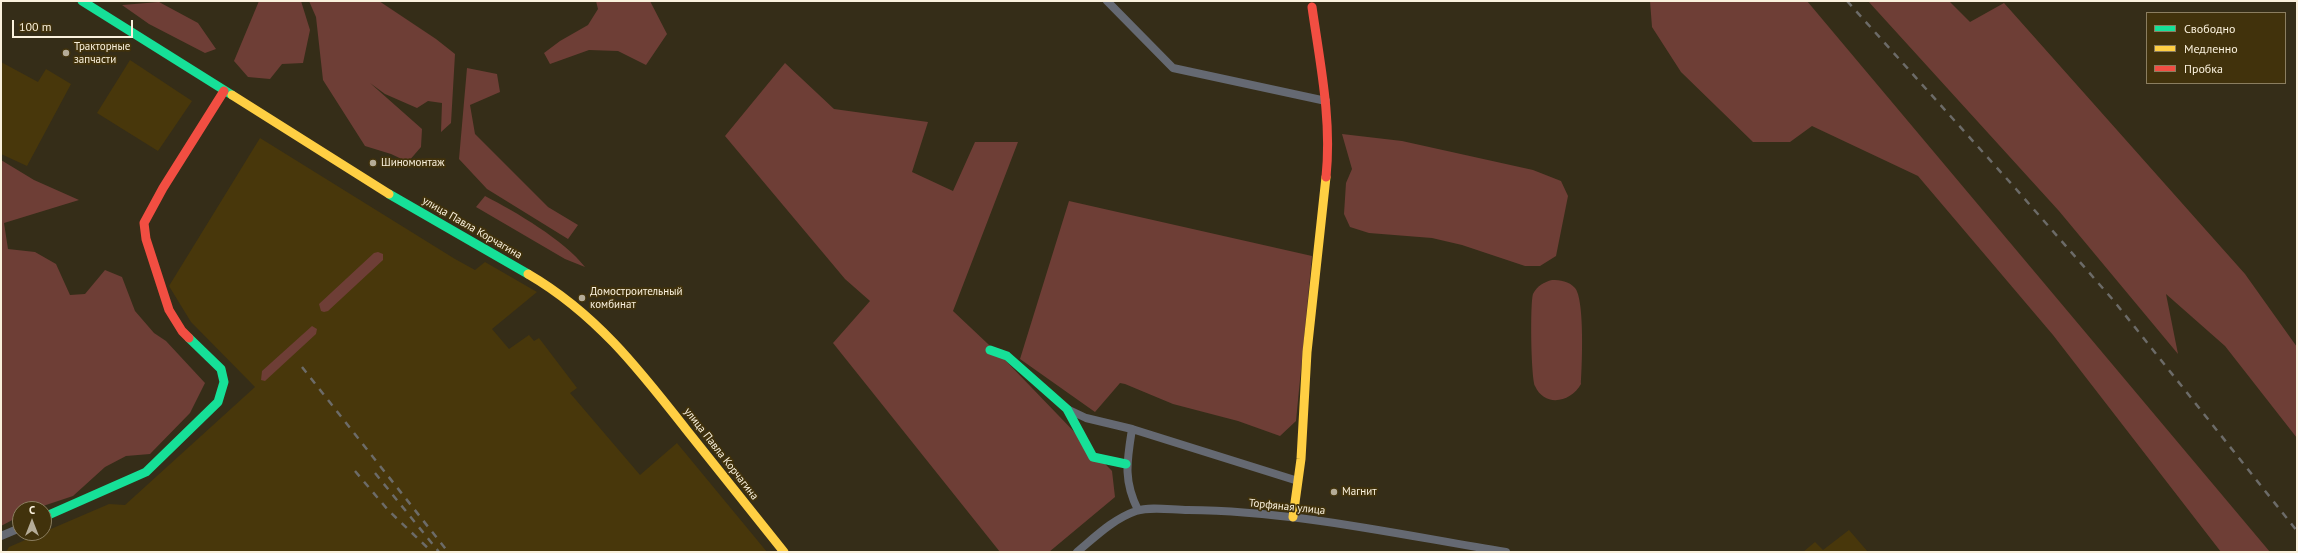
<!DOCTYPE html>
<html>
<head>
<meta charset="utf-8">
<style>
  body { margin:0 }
  #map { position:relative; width:2298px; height:553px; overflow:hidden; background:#352d18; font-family:"PT Sans",sans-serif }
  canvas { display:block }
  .frame { position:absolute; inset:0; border:2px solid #faf1dd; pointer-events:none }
  .legend { position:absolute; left:2146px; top:12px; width:140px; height:72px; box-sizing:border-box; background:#41320c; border:1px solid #8b7e60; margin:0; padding:5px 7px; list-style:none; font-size:12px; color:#faf1dd }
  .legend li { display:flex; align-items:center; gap:8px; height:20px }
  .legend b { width:20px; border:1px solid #8b7e60 }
  .north { position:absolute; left:12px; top:501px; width:40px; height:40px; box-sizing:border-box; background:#41320c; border:1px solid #8b7e60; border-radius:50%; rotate:0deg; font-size:11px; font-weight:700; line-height:16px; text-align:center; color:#faf1dd }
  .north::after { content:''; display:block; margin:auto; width:14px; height:18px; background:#b5ac98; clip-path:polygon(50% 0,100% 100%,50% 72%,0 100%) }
  .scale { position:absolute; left:12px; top:20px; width:121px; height:18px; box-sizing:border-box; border:2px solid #faf1dd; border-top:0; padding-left:5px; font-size:12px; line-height:14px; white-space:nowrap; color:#faf1dd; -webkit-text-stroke:3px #41320c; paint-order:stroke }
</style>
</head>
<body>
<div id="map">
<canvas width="2298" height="553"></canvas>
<div class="frame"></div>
<ul class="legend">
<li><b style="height:5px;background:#16e098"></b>Свободно</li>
<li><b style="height:5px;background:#ffcf43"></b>Медленно</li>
<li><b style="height:5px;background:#f24e42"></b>Пробка</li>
</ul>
<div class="north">С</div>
<div class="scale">100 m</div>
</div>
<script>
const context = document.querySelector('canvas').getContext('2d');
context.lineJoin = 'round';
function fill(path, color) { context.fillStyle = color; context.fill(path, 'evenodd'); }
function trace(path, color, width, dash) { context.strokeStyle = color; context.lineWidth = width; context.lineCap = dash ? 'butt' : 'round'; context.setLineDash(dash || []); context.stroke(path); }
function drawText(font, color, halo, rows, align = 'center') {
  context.font = font + ' "PT Sans",sans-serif'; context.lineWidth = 3.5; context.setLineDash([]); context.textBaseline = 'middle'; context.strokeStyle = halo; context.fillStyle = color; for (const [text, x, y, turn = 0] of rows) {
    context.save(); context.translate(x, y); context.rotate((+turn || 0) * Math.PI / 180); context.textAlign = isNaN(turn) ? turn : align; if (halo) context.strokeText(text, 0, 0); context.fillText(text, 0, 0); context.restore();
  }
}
const built = new Path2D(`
  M130 60 192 101 158 151 97 113Z
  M1 62 38 82 46 69 71 84 27 166 1 154Z
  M260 138 455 259 475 270 485 262 537 292 492 329 509 349 529 335 534 341 539 338 577 388 570 393 640 475 677 443 767 552H6L9 547 109 504 125 505 255 387 191 322 169 286Z
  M1849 530 1868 552H1803L1815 542 1823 550Z`);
const green = new Path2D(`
  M259 1H301L310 30 303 63 282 64 270 79 248 77 234 61Z
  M309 1H379L436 39 455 54 451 123 441 132 442 103 428 101 417 108 385 94 370 83 422 129 421 147 408 162 391 154 365 146 323 80 316 17Z
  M596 1H650L667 34 646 65 618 51 589 50 550 64 544 53 560 41 588 25 598 9Z
  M1650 1H1807L2270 552H2221L2053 335 1918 176 1812 126 1790 142H1753L1681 72 1652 27Z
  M1868 1H1949L1970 22 2004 3 2245 274 2297 347V438L2225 346 2166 294 2178 354 2059 211Z
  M159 2 198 23 216 49 205 53 149 24 122 5Z
  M785 63 834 109 928 122 912 172 953 191 975 142H1018L953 311 1005 360 1112 471 1115 497 1049 552H1000L833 343 870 301 845 279 725 136Z
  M467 68 497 74 500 92 470 105 475 134 548 207 578 225 568 239 487 189 459 159Z
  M1342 134 1402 141 1533 170 1561 181 1568 196 1556 256 1540 266H1525L1462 245 1432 238 1369 233 1350 227 1344 214 1346 183 1352 169Z
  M1 160 34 180 79 200 4 223 8 249 35 252 56 264 70 295 85 294 105 270 122 277 135 311 154 333 166 341 205 383 190 413 150 454 126 456 105 467 73 496 34 509H20V516L1 526Z
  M485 196C516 212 564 240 585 267L565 259 476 207Z
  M1069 201 1312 256 1296 421 1280 436 1238 421 1173 404 1125 384 1120 383 1095 412 1020 359Z
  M378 252 383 254V260L328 311 324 312 321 311 319 304 374 253Z
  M1552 280C1560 280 1569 281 1575 288 1585 300 1582 367 1581 384 1571 402 1545 408 1535 386 1531 377 1530 303 1533 294 1537 286 1544 282 1552 280Z
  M312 326 317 329 316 334 265 381 261 380 262 371Z`);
const street = new Path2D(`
  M1107 1 1173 68 1326 101
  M1067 409 1086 418 1132 429
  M1138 510C1123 480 1127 461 1132 429L1298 481
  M1 536 20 528
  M1077 552C1095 537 1113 519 1136 511 1151 506 1172 510 1188 510 1295 511 1401 535 1506 552`);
const fast = new Path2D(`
  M82 1 232 95
  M389 194 528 274
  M990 350 1007 356 1067 409 1093 457 1126 464
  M44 517 146 472 218 402 224 382 221 369 189 338`);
const slow = new Path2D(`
  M232 95 389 194
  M528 274C595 313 638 368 685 428 718 469 751 511 784 552
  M1293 517 1301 459 1307 352 1326 177`);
const jam = new Path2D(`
  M1312 7C1320 63 1332 120 1326 177
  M189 338 182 331 169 310 146 239 144 223 163 188 224 91`);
const rail = new Path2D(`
  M1847 1 2016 189 2114 301 2297 531
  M302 367 448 552
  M355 471 388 510 432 552
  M375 473 439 552`);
const markers = [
  [66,53,4,"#b5ac98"],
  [373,163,4,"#b5ac98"],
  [582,298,4,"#b5ac98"],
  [1334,492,4,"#b5ac98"]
];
const poiNames = [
  ["Тракторные",74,47],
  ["запчасти",74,60],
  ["Шиномонтаж",381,163],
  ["Домостроительный",590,292],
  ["комбинат",590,305],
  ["Магнит",1342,492]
];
const streetNames = [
  ["улица Павла Корчагина",472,228,30],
  ["улица Павла Корчагина",721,454,52],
  ["Торфяная улица",1287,507,6]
];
fill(built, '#48370b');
fill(green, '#6e3e36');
trace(street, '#656972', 8);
trace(fast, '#16e098', 9);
trace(slow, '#ffcf43', 9);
trace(jam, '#f24e42', 9);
trace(rail, '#6c6b68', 2.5, [7, 7]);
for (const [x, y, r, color] of markers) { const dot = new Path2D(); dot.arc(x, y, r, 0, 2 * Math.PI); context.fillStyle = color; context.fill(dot); trace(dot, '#41320c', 1.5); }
drawText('11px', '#faf1dd', '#41320c', poiNames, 'left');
drawText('11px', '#faf1dd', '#41320c', streetNames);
</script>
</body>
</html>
